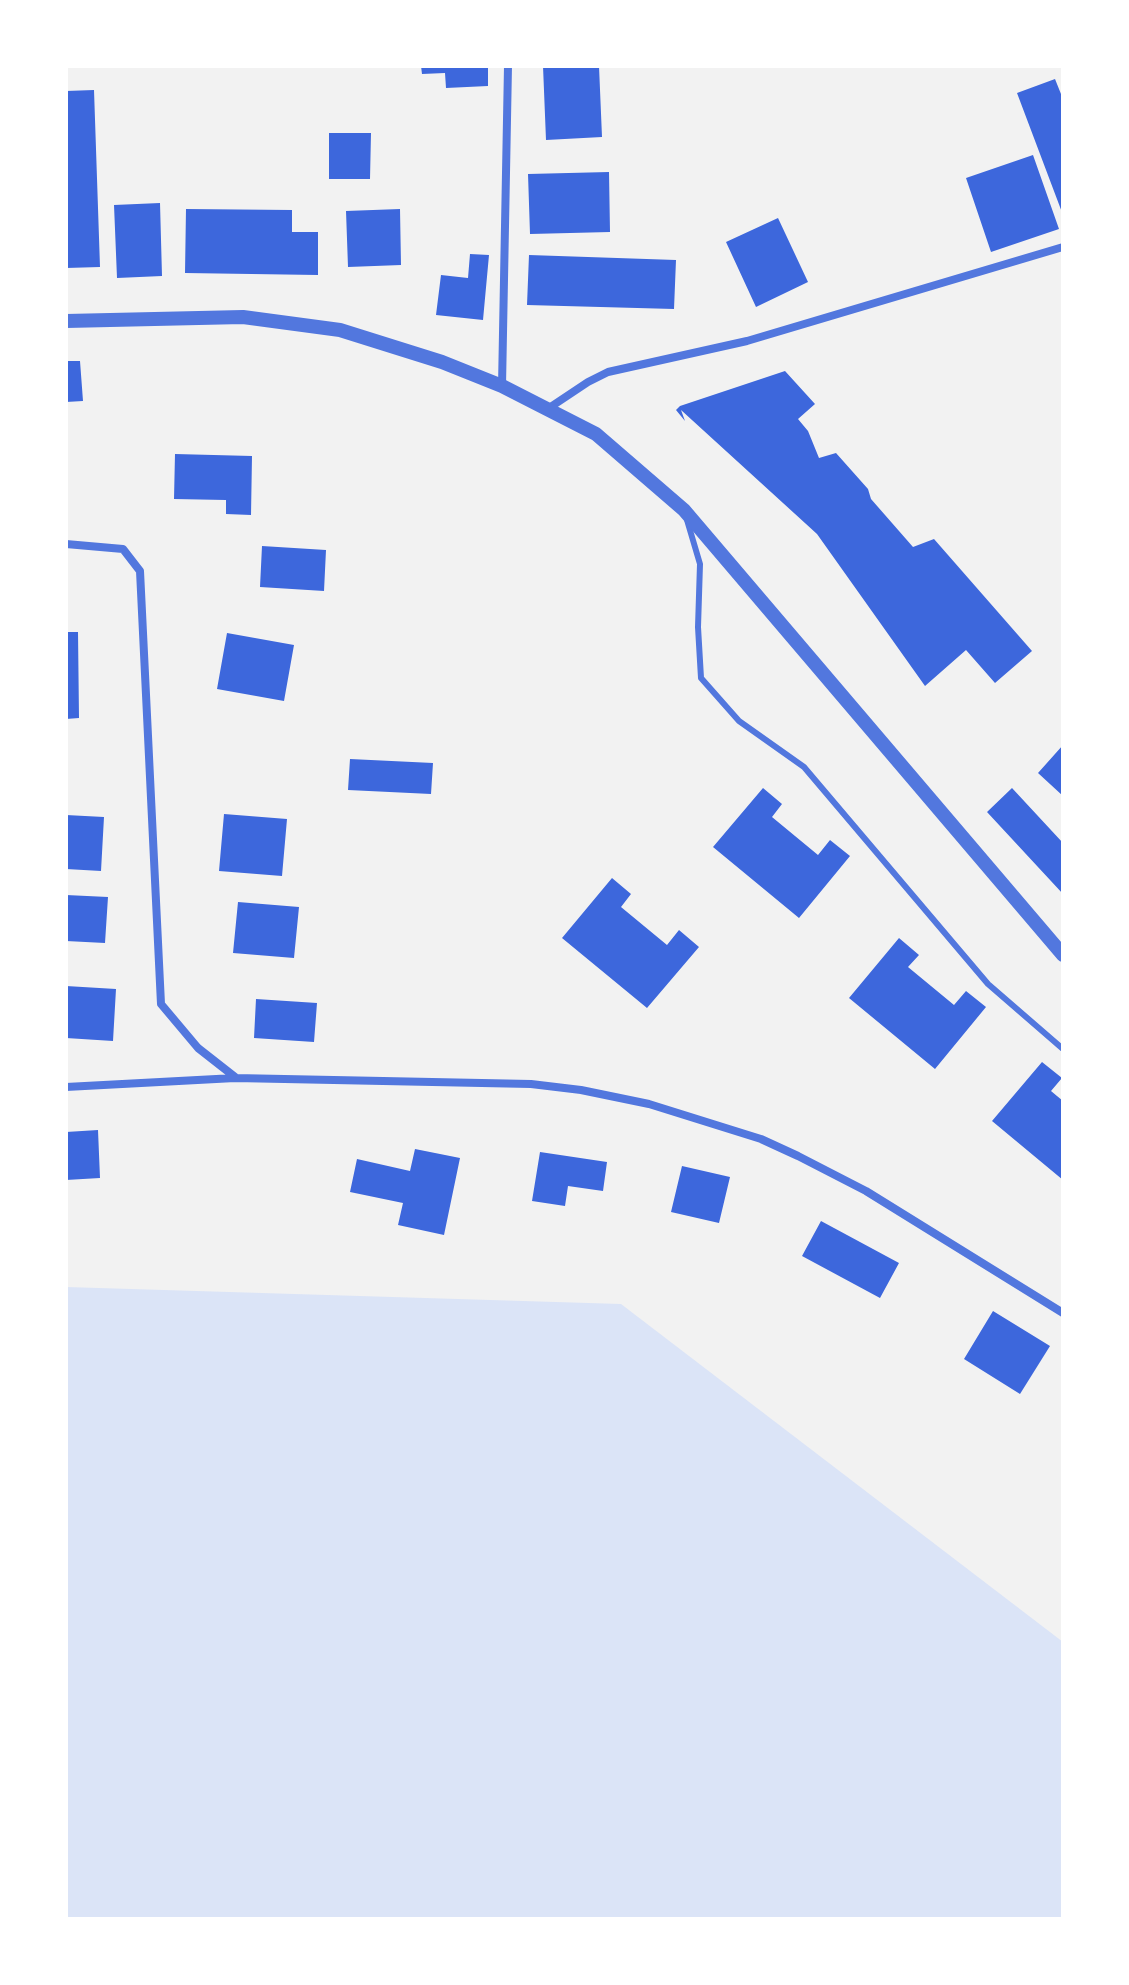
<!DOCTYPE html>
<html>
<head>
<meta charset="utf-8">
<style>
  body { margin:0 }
  #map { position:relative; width:1129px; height:1985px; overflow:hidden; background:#f2f2f2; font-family:"Zilla Slab",serif }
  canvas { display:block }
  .frame { position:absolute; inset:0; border:68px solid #fff; pointer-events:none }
</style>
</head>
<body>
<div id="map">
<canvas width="1129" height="1985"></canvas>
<div class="frame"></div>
</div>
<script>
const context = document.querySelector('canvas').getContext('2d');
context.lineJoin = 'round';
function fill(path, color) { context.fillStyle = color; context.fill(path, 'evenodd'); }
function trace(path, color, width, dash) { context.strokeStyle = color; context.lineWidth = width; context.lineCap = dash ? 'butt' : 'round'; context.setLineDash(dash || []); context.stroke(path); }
const green = new Path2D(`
  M66 1287 621 1304 1063 1642V1919H66Z`);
const building = new Path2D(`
  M421 66H488V86L446 88 445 73 422 74Z
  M543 66H599L602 137 546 140Z
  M1055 79 1063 99V215L1017 93Z
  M94 90 100 267 66 268V91Z
  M329 133H371L370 179H329Z
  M1033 155 1059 229 991 252 966 178Z
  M609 172 610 232 530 234 528 174Z
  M160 203 162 276 117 278 114 205Z
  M186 209 292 210V232H318V275L185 273Z
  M400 209 401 265 348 267 346 211Z
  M778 218 808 282 756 307 726 242Z
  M470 254 489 255 483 320 436 315 441 275 468 278Z
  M529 255 676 260 674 309 527 305Z
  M66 361H80L83 401 66 402Z
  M785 371 815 404 798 419 808 431 819 458 836 453 868 489 871 499 913 547 934 539 1032 651 995 683 966 650 925 686 817 534 681 410 685 421 676 410 680 406Z
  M175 454 252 456 251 515 226 514V500L174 499Z
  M262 546 326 550 324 591 260 587Z
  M66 632H78L79 718 66 719Z
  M227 633 294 645 284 701 217 689Z
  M1063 745V796L1038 773Z
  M350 759 433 763 431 794 348 790Z
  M763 788 782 804 772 817 818 855 830 840 850 856 799 918 713 847Z
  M1012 788 1063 843V894L987 812Z
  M224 814 287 819 282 876 219 871Z
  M66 815 104 817 101 871 66 869Z
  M612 878 631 894 621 907 667 945 679 930 699 947 647 1008 562 938Z
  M66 895 108 897 105 943 66 941Z
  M238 902 299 907 294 958 233 953Z
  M899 938 919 955 908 967 954 1005 966 991 986 1007 935 1069 849 998Z
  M66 986 116 989 113 1041 66 1038Z
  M256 999 317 1003 314 1042 254 1038Z
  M1042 1062 1062 1078 1051 1091 1063 1101V1180L992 1121Z
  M98 1130 100 1178 66 1180V1132Z
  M415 1149 460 1158 444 1235 398 1225 403 1203 350 1192 357 1159 410 1171Z
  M540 1152 607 1162 603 1191 568 1186 565 1206 532 1201Z
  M682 1166 730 1177 719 1223 671 1212Z
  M821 1221 899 1263 880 1298 802 1256Z
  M993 1311 1050 1346 1020 1394 964 1359Z`);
const service = new Path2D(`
  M687 520 700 564 698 627 701 678 739 721 804 767 988 984 1063 1049`);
const minor = new Path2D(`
  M502 386 508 66
  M549 408 588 382 608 372 747 341 1063 247
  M66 544 123 549 140 571 161 1004 198 1048 235 1077
  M66 1087 235 1078 531 1084 581 1090 649 1104 761 1139 798 1156 866 1191 1063 1313`);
const tertiary = new Path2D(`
  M66 321 243 317 340 330 442 362 502 386 596 434 684 510 1063 955`);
fill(green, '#dbe4f7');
fill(building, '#3d67dc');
trace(service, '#5277de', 6);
trace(minor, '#5277de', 8);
trace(tertiary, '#5277de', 14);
</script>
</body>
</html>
